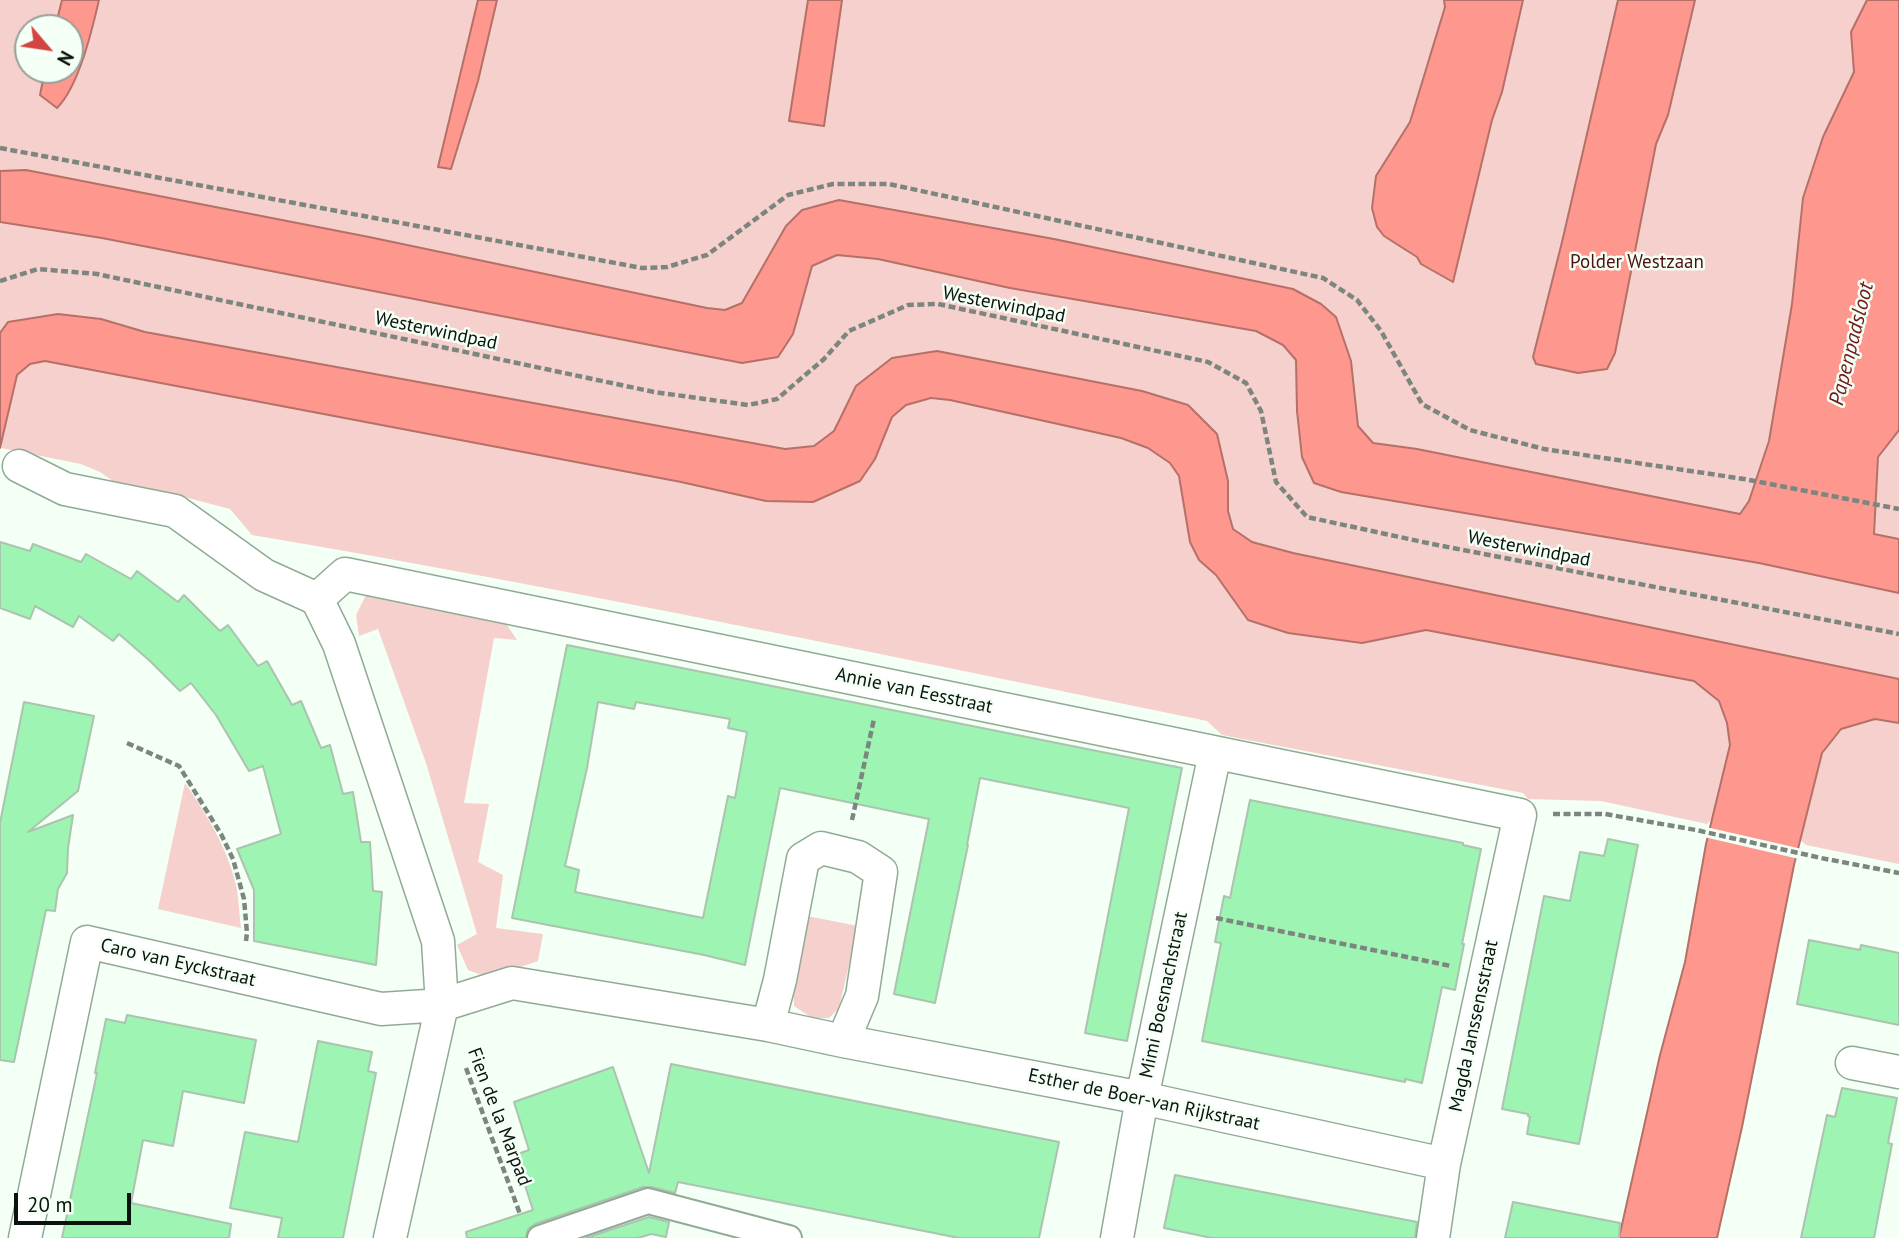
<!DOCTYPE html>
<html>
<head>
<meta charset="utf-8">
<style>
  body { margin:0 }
  #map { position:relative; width:1899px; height:1238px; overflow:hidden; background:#f4fff6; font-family:"PT Sans",sans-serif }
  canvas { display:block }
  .north { position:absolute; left:14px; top:14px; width:70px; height:70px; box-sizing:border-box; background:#f4fff6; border:2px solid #96a198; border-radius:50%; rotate:119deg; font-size:19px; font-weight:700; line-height:28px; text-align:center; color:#0a130c }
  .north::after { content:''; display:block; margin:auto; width:24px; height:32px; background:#d44541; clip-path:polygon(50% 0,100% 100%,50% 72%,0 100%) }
  .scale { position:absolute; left:14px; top:1193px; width:117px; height:32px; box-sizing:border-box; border:4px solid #0a130c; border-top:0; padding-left:9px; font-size:21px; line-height:24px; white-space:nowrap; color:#0a130c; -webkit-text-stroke:5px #f4fff6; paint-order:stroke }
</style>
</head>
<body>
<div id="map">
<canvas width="1899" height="1238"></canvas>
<div class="north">N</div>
<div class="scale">20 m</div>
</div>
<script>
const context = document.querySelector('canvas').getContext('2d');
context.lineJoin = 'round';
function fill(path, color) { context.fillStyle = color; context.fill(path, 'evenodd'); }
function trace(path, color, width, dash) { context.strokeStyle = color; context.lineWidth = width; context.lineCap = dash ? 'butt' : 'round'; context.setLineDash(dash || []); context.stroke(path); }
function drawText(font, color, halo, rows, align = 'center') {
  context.font = font + ' "PT Sans",sans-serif'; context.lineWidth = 5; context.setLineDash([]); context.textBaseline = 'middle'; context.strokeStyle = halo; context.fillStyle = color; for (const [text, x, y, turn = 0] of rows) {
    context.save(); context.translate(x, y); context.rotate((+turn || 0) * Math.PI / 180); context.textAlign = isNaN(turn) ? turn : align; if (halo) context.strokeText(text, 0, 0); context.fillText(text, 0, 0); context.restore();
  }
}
const green = new Path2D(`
  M0 0H1899V679L1293 553 1252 542 1233 529 1228 511V481L1188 405 1142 391 937 351 892 358 856 386 834 431 814 446 785 449 145 332 101 319 8 322 0 333V222L102 238 650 346 790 324 21 220H0ZM28 28H70V70H28ZM856 242 1291 335 1342 469 1839 580 1759 563 1341 492 1314 483 1302 457 1297 411 1296 360 1283 345 1256 331 1144 313 878 259 837 255 815 265Z
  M45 361 681 482 766 501 875 459C879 448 886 425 892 417 905 399 931 398 950 400L1121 438 1148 448 1170 463 1179 475 1190 542 1199 560 1216 575 1248 620 1362 642 1426 630 1694 681 1719 701 1727 723 1730 745 1726 770 1712 819 1707 824 1601 801 1528 799 1523 793 1222 735 1207 721C890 656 572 589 252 535L230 509 162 491 113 481 100 472 81 464 1 448 17 375 30 364Z
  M367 593 503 619 517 640 494 638 464 803 489 804 478 862 503 875 496 928 543 934 538 961 489 978 468 970 457 945 477 934 426 763 378 629 359 636 356 615Z
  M1875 719 1899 723V864L1806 845 1800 840 1822 753 1841 729Z
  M185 783C207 815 227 847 236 885 239 899 239 914 241 928L158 909Z
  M807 916 858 926 839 1008 829 1018H812L794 1006 793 987Z`);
const water = new Path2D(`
  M62 0H99C92 30 79 86 57 108L40 95 45 70H70V28H55Z
  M478 0H497L478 81 451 169 438 167Z
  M808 0H842L824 126 789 121Z
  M1444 0H1523L1502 92 1492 120 1453 282 1421 264 1417 257 1384 236 1377 227 1372 208 1376 176 1410 122 1445 7Z
  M1618 0H1695L1668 115 1656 144 1615 353 1607 369 1578 373 1536 364 1533 357 1562 242Z
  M1867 0H1899V430L1878 457 1874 534 1899 539V593L1759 563 1341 492 1314 483 1302 457 1297 411 1296 360 1283 345 1256 331 1010 288 878 259 837 255 812 266 793 334 778 357 742 363 102 238 0 222V171L26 170 369 237 707 308 725 310 742 303 786 226 802 210 839 200 1054 239 1293 289 1321 304 1336 317 1351 361 1358 426 1373 443 1417 449 1740 514 1749 501 1769 441 1792 304 1803 198 1823 137 1854 72 1851 32Z
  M58 314 101 319 145 332 785 449 814 446 834 431 856 386 892 358 937 351 1142 391 1188 405 1217 434 1228 481V511L1233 529 1252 542 1293 553 1899 679V723L1875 719 1841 729 1822 753 1794 865 1742 1127 1717 1238H1619L1660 1055 1685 962 1706 844 1730 745 1727 723 1719 701 1694 681 1426 630 1362 643 1288 633 1248 620 1216 575 1199 560 1190 542 1179 476 1170 463 1148 448 1121 438 950 400 931 398 906 405 892 417 875 459 860 481 813 502 766 501 681 482 45 361 30 364 17 375 0 448V333L8 322Z`);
const pier = new Path2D(`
  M1706 827 1802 849 1799 859 1704 837Z`);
const building = new Path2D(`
  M0 542 30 551 33 544 81 562 86 554 131 579 137 571 178 602 184 595 220 631 228 625 258 666 267 661 292 705 301 701 321 748 330 745 343 794 353 792 361 842H370L373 891 382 892 376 965 254 941V890L237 849 281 834 263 766 249 771 216 715 191 683 180 691 150 661 119 634 113 641 79 616 73 627 35 606 30 619 0 608Z
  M567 645 1182 768 1127 1041 1085 1033 1129 808 1095 801 980 778 967 845H968L935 1003 894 994 929 819 780 788 745 965 704 955 512 918ZM598 702 634 709 636 702 730 719 728 728 747 732 735 798 728 796 703 918 575 892 579 870 565 866 587 768Z
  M24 702 94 716 78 791 28 832 73 815 68 848 67 873 58 889 55 911 46 910 14 1062 0 1060V823Z
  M1250 800 1463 843V845L1481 849 1462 944H1464L1455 990 1442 987 1422 1083 1405 1079V1082L1202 1041 1221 943 1215 942 1224 896 1230 898Z
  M1608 839 1638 845 1579 1144 1527 1134 1530 1117 1528 1116V1114L1502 1109 1544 896 1570 901 1580 852 1604 856Z
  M1809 940 1860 950 1861 945 1899 953V1025L1797 1004Z
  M127 1015 256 1040 244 1103 183 1091 173 1146 143 1140 131 1203 231 1224 229 1238H62L97 1073H95L106 1019 125 1023Z
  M318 1041 372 1052 368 1071 376 1073 343 1238H278L282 1218 230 1208 245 1132 298 1142Z
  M671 1064 1059 1142 1039 1238H959L678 1182 675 1193 652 1187H643L535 1224 528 1229 526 1238H467L466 1232 533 1210 515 1155 529 1150 514 1102 613 1067 649 1173Z
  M1842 1088 1897 1098 1888 1143 1892 1144 1874 1238H1801L1827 1115 1835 1117Z
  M1175 1175 1417 1222 1415 1238H1212L1164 1228Z
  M1513 1202 1620 1223 1619 1238H1505Z
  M649 1217 669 1222 666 1237 651 1234 638 1238H586Z`);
const path = new Path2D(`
  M0 148 642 268 667 267 707 255 788 195 833 184H889L1323 278 1357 300 1381 331 1422 404 1470 430 1544 449 1744 479 1899 509
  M0 281 38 269 97 274 654 392 748 405 777 399 824 359 849 331 908 305 938 304 1208 362 1246 383 1261 411 1276 482 1307 517 1432 544 1899 634
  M127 743 179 766 221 834 233 859 244 899 247 933 246 941
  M1553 814H1605L1696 830 1821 858 1899 873
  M852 820 874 719
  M1216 918 1451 966
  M466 1068 520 1214`);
const pedestrian = new Path2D(`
  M540 1238 648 1201 789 1238`);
const minor = new Path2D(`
  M19 466 65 489 175 511 264 575 317 599
  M768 1025 780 980 803 859 821 848 858 857 881 872 862 996 843 1041
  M1852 1063 1899 1072
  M25 1238 87 942 381 1009 442 1005 512 983 768 1025 843 1041 1142 1098 1444 1164
  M390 1238 442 1005 438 941 339 644 317 599 345 574 1520 815 1444 1164 1433 1238
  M1117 1238 1142 1098 1215 753`);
const parkNames = [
  ["Polder Westzaan",1637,263]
];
const streetNames = [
  ["Westerwindpad",1004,305,11],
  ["Westerwindpad",436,331,12],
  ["Westerwindpad",1529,549,11],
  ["Annie van Eesstraat",914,691,12],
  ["Caro van Eyckstraat",178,963,13],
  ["Mimi Boesnachstraat",1164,995,-78],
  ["Magda Janssensstraat",1474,1026,-78],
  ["Esther de Boer-van Rijkstraat",1144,1100,12],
  ["Fien de la Marpad",499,1117,69]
];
const waterNames = [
  ["Papenpadsloot",1852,344,-76]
];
fill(green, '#f6d0cc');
fill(water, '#fe988f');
trace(water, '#b57068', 2);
fill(pier, '#f4fff6');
fill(building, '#9ef4b2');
trace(building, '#aac4af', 2);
trace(pedestrian, '#91aa95', 28);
trace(minor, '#91aa95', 35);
trace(path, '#7c867e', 4.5, [7, 3.5]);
trace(pedestrian, '#fff', 24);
trace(minor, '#fff', 32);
drawText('19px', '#4f1110', '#f4fff6', parkNames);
drawText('19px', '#0a130c', '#f4fff6', streetNames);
drawText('italic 21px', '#701717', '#f4fff6', waterNames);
</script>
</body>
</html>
